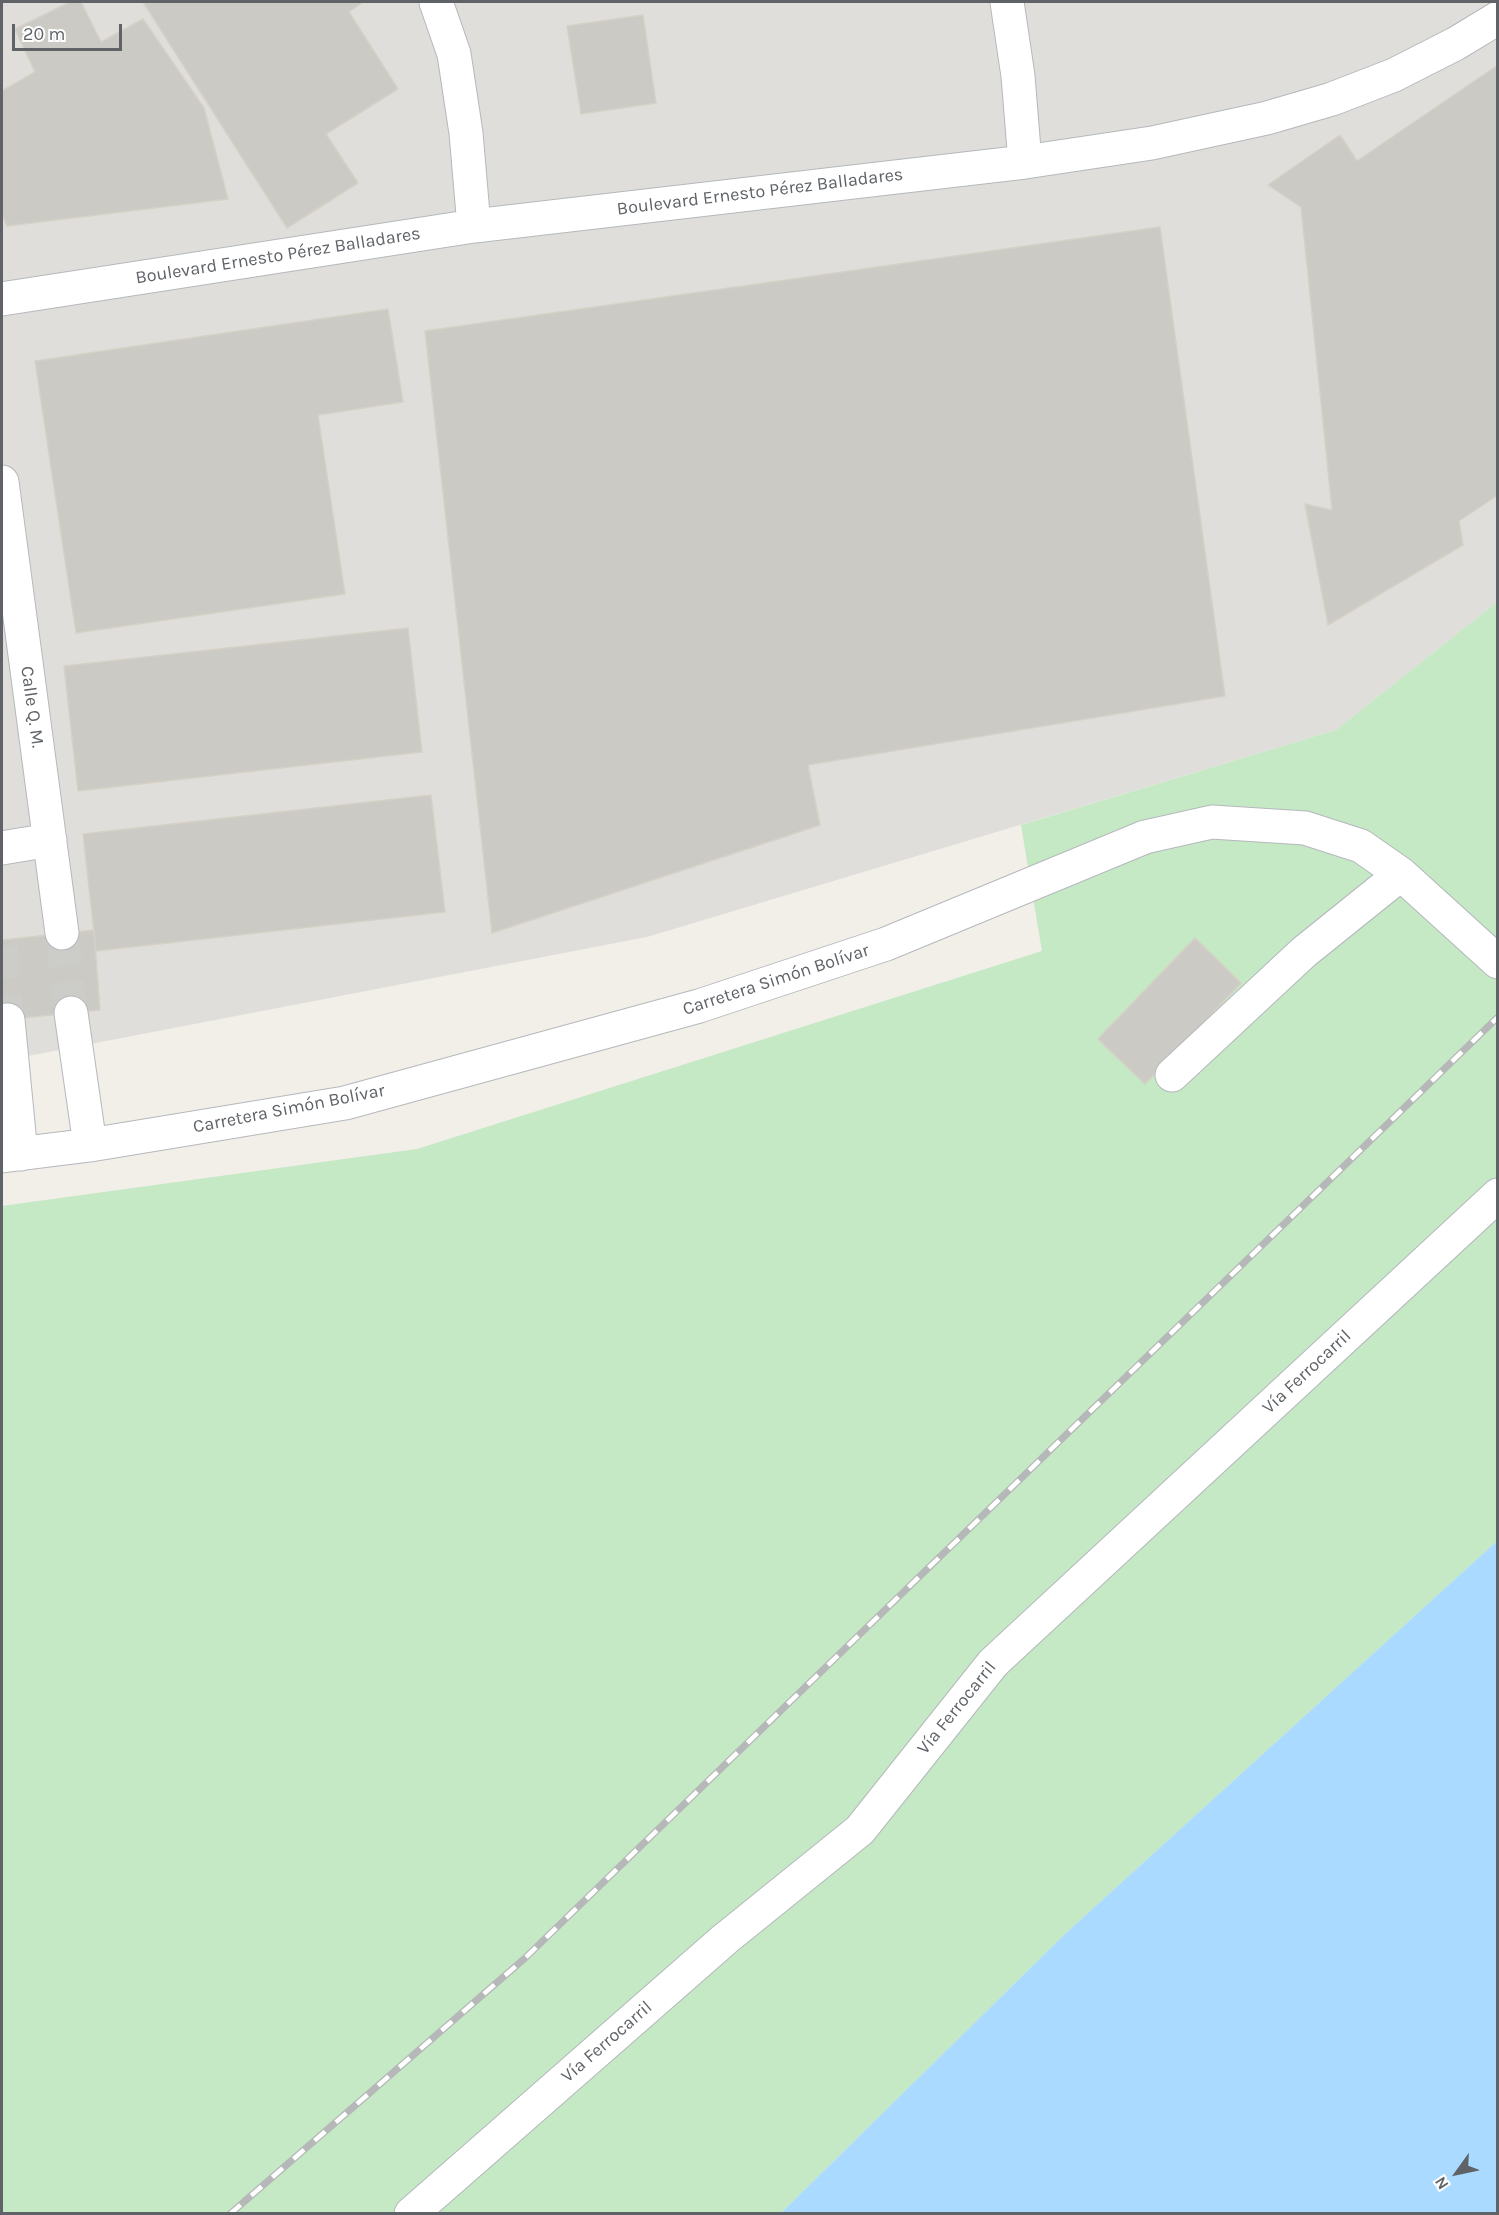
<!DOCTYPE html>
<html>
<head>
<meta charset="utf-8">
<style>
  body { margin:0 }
  #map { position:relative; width:1499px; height:2215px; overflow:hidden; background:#f1efe8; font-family:Karla,sans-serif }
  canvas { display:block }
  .frame { position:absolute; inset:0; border:3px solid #5f6368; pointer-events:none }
  .north { position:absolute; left:1427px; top:2143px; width:60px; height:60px; -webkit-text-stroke:4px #fff; paint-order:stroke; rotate:237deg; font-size:16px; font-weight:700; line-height:24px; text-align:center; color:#5f6368 }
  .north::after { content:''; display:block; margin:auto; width:21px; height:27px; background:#5f6368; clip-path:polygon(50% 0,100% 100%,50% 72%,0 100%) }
  .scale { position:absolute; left:12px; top:24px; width:110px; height:27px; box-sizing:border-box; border:3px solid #5f6368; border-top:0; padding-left:8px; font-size:18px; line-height:21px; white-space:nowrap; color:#5f6368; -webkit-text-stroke:4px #fff; paint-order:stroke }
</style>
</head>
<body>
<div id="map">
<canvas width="1499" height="2215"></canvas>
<div class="frame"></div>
<div class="north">N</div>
<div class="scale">20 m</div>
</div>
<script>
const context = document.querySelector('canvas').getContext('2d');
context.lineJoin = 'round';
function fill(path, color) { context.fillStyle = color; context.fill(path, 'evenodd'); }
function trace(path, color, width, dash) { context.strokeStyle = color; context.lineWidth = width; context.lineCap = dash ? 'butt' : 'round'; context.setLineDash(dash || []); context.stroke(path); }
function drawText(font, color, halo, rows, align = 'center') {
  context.font = font + ' Karla,sans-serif'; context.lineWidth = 4.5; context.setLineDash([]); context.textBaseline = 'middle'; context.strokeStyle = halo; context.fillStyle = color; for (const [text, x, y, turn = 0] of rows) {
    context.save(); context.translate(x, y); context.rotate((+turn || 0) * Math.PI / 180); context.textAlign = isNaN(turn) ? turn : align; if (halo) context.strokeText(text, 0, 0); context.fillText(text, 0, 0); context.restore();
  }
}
const industrial = new Path2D(`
  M2 2H1497V602L1336 730 647 937 2 1061Z`);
const green = new Path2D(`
  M1497 602V1541L1066 1933 781 2213H2V1206L417 1149 1042 951 1021 825 1336 730Z`);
const water = new Path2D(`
  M1497 1541V2213H781L1066 1933Z`);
const building = new Path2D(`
  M70 2H81L101 42 143 19 204 108 228 199 7 226 2 215V91L35 72 15 29Z
  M143 2H363L349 12 398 89 326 134 358 183 287 228Z
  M643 15 656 103 581 114 567 26Z
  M1498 65V495L1459 521 1463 545 1328 625 1305 504 1332 510 1301 207 1268 185 1340 135 1357 161Z
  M1160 227 1225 696 808 765 820 825 492 933 425 331Z
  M388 309 403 402 318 415 345 594 76 633 35 361Z
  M408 628 422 752 78 791 64 666Z
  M431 795 445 912 96 951 83 834Z
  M94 930 100 1010 2 1020V940Z
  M1195 938 1241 983 1145 1084 1098 1039Z`);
const minorTunnel = new Path2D(`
  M62 933 71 1013
  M2 946 8 1020`);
const minor = new Path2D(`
  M436 2 454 54 466 133 474 226
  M1007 2 1018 76 1025 162
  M2 299 474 226 1025 162 1152 143 1267 118 1332 99 1394 75 1455 44 1498 18
  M2 482 62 933
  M2 848 50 840
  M71 1013 90 1145
  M8 1020 21 1154
  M1172 1075 1304 952 1401 874
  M2 1156 90 1145 345 1103 699 1006 886 944 1145 837 1212 822 1305 828 1361 846 1401 874 1498 962
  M411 2214 725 1939 860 1830 993 1663 1498 1195`);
const rail = new Path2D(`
  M230 2214 524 1959 1498 1017`);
const streetNames = [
  ["Boulevard Ernesto Pérez Balladares",760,192,-7],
  ["Boulevard Ernesto Pérez Balladares",278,256,-9],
  ["Calle Q. M.",32,707,82],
  ["Carretera Simón Bolívar",776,980,-18],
  ["Carretera Simón Bolívar",289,1109,-11],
  ["Vía Ferrocarril",1307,1372,-43],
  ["Vía Ferrocarril",957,1708,-51],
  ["Vía Ferrocarril",607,2042,-41]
];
fill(industrial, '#e0deda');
fill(green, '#c5e8c5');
fill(water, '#aadaff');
fill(building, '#cccac5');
trace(building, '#d6d1c6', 1.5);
trace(minorTunnel, '#ccccc8', 33, [33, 16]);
trace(minor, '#b5b8bc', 35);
trace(minor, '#fff', 33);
trace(rail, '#b6b7b8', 7);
trace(rail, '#fff', 4.5, [14]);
drawText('18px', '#5f6368', '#fff', streetNames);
</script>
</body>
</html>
